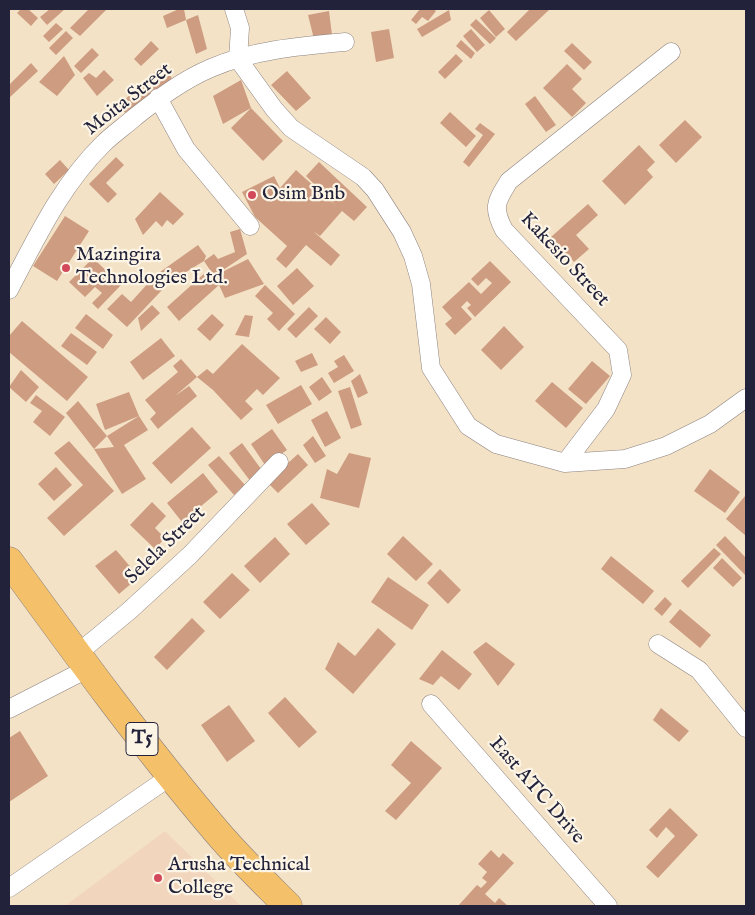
<!DOCTYPE html>
<html>
<head>
<meta charset="utf-8">
<style>
  body { margin:0 }
  #map { position:relative; width:755px; height:915px; overflow:hidden; background:#f4e2c6; font-family:"IM FELL English",serif }
  canvas { display:block }
  .frame { position:absolute; inset:0; border:10px solid #22223b; pointer-events:none }
</style>
</head>
<body>
<div id="map">
<canvas width="755" height="915"></canvas>
<div class="frame"></div>
</div>
<script>
const context = document.querySelector('canvas').getContext('2d');
context.lineJoin = 'round';
function fill(path, color) { context.fillStyle = color; context.fill(path, 'evenodd'); }
function trace(path, color, width, dash) { context.strokeStyle = color; context.lineWidth = width; context.lineCap = dash ? 'butt' : 'round'; context.setLineDash(dash || []); context.stroke(path); }
function drawText(font, color, halo, rows, align = 'center') {
  context.font = font + ' "IM FELL English",serif'; context.lineWidth = 4.5; context.setLineDash([]); context.textBaseline = 'middle'; context.strokeStyle = halo; context.fillStyle = color; for (const [text, x, y, turn = 0] of rows) {
    context.save(); context.translate(x, y); context.rotate((+turn || 0) * Math.PI / 180); context.textAlign = isNaN(turn) ? turn : align; if (halo) context.strokeText(text, 0, 0); context.fillText(text, 0, 0); context.restore();
  }
}
const built = new Path2D(`
  M165 831 241 906H65Z`);
const building = new Path2D(`
  M21 9H28L38 18 31 26 17 13Z
  M50 9H65L47 25 40 17Z
  M89 9 106 10 80 36 70 28Z
  M179 9H184L186 20 167 28 163 16Z
  M420 9H433L436 11 428 21 422 17 416 24 411 20Z
  M530 9H550L516 41 507 32Z
  M449 10 451 20 422 37 417 29Z
  M489 10 505 29 496 37 480 18Z
  M329 11 332 35 314 39 308 15Z
  M198 15 207 49 196 54 186 20Z
  M476 19 496 38 490 44 470 25Z
  M56 23 63 29 49 42 43 36Z
  M389 29 394 58 376 62 371 32Z
  M471 29 485 45 477 52 463 36Z
  M66 31 73 38 56 55 49 48Z
  M461 40 475 53 471 59 456 46Z
  M151 41 159 49 141 66 134 59Z
  M572 43 592 62 584 70 564 51Z
  M92 48 99 55 81 73 74 66Z
  M456 54 463 61 445 79 438 72Z
  M64 56 75 75 57 96 39 82Z
  M31 63 38 71 9 98V85Z
  M567 64 582 79 572 89 586 103 572 117 543 88Z
  M161 66 172 78 129 116 118 106Z
  M104 70 114 80 97 96 83 78 89 73 96 78Z
  M287 71 311 98 296 111 271 85Z
  M241 80 251 108 223 124 213 96Z
  M535 96 556 125 546 132 525 104Z
  M251 108 283 141 263 161 231 128Z
  M450 112 476 136 466 147 440 123Z
  M685 120 702 137 676 163 659 145Z
  M480 123 495 134 469 167 463 162 483 135 475 129Z
  M639 145 655 162 647 170 653 177 625 205 602 181Z
  M116 157 124 165 106 183 117 194 108 203 89 184Z
  M60 160 69 170 54 184 45 174Z
  M319 162 367 207 354 221 342 211 320 236 313 231 340 255 331 266 306 245 286 268 276 259 287 246 255 217 242 192 274 176 280 188 296 170 336 206 306 176Z
  M160 192 184 214 173 225 167 220 162 227 156 221 143 235 135 219Z
  M588 204 598 215 576 235 589 249 574 262 551 237Z
  M65 216 89 231 57 281 33 266Z
  M240 229 247 254 214 276 204 261 214 254 218 259 235 252 230 232Z
  M198 245 206 256 204 261 168 283 160 272Z
  M93 258 121 285 98 309 92 303 102 293 95 287 85 297 69 282Z
  M248 259 264 284 225 298 219 285 179 321 167 307 206 272 214 276Z
  M490 261 511 282 475 317 467 308 471 305 467 301 461 307 472 319 455 335 445 324 452 318 442 307 469 282 481 294 492 283 486 278 478 286 471 279Z
  M297 268 314 286 293 305 277 286Z
  M151 280 162 290 127 327 107 309 122 294 131 302Z
  M265 285 295 314 279 331 267 319 273 313 255 296Z
  M152 305 160 313 141 331 138 318Z
  M309 307 318 316 296 338 287 329Z
  M86 314 113 335 103 349 75 328Z
  M212 314 224 325 210 341 197 329Z
  M245 315 253 316 249 337 235 335Z
  M326 317 341 332 330 344 314 329Z
  M22 321 88 377 67 401 9 352V336Z
  M504 326 524 347 501 370 481 350Z
  M71 333 97 352 87 365 61 346Z
  M161 338 175 356 143 380 130 362Z
  M242 344 280 378 263 395 257 389 245 401 253 409 241 420 213 390 197 377 207 369 213 374Z
  M312 353 318 365 301 372 295 361Z
  M344 355 354 371 334 383 328 373 338 367 334 361Z
  M181 359 197 377 175 396 189 386 197 396 158 429 150 419 156 413 145 400 178 372 173 366Z
  M592 361 610 376 586 404 568 389Z
  M21 370 39 387 26 402 9 387Z
  M360 374 368 393 358 398 351 381Z
  M322 377 332 392 319 401 309 387Z
  M552 382 583 408 566 428 535 401Z
  M301 385 312 404 278 424 266 405Z
  M350 387 362 425 351 429 338 391Z
  M129 392 139 416 105 430 96 404Z
  M36 395 65 417 50 436 33 422 42 411 30 403Z
  M78 401 107 436 94 449 66 413Z
  M327 411 341 438 325 447 311 420Z
  M139 416 148 430 124 445 146 479 122 494 94 449 114 447 107 436Z
  M192 427 211 448 171 484 152 463Z
  M272 429 287 450 265 465 251 444Z
  M313 436 326 456 315 463 303 445Z
  M69 441 114 491 64 536 47 518 83 485 54 453Z
  M242 443 264 473 251 482 229 453Z
  M349 453 371 458 359 508 320 498 327 469 337 474Z
  M298 454 308 465 278 493 267 482Z
  M219 456 245 485 234 495 208 465Z
  M56 467 72 485 54 501 38 484Z
  M710 469 740 492 725 513 694 491Z
  M203 473 218 492 182 522 167 503Z
  M745 496 746 498V536L726 519Z
  M152 502 166 516 155 528 165 538 155 549 130 525Z
  M312 503 330 524 306 545 287 524Z
  M403 536 433 564 416 581 387 554Z
  M725 536 746 558V576L716 545Z
  M275 537 290 554 260 583 244 566Z
  M714 548 721 554 688 588 681 581Z
  M116 550 139 577 119 594 95 566Z
  M611 556 654 591 643 604 601 569Z
  M722 558 742 578 733 587 713 568Z
  M440 569 461 590 448 604 427 583Z
  M232 573 250 590 220 619 203 602Z
  M388 577 429 605 412 630 371 602Z
  M665 597 672 604 662 616 654 609Z
  M680 609 711 635 700 648 669 622Z
  M192 618 205 631 167 670 154 657Z
  M378 628 396 644 353 694 325 669 338 642 355 656Z
  M486 642 515 664 498 686 473 652Z
  M442 650 472 674 459 690 441 676 433 685 419 679Z
  M285 697 317 732 299 748 268 713Z
  M229 705 255 741 227 762 201 725Z
  M661 708 689 731 679 742 653 720Z
  M20 731 48 776 9 802V738Z
  M411 741 442 768 396 820 385 811 411 783 391 765Z
  M670 808 698 835 658 878 646 867 675 836 666 827 657 838 649 830Z
  M491 850 499 858 503 853 514 863 485 894 495 903 499 898 508 906H458L477 885 481 888 487 882 482 878 487 872 478 864Z`);
const minor = new Path2D(`
  M234 9 240 28 238 59 274 109 291 128 363 177 375 190 402 232 413 256 421 284 431 368 468 426 496 444 565 463 625 459 666 446 710 424 746 398
  M158 98 186 149 250 226
  M9 290C36 239 61 185 103 144 113 134 125 126 135 117 159 98 183 80 211 68 253 50 300 46 345 42
  M565 463 606 409 622 375 618 350 504 230C492 207 496 202 509 181L671 52
  M658 644 699 670 746 728
  M77 654 129 611 190 555 279 462
  M431 704 608 906
  M9 709 87 669
  M9 888 171 776`);
const trunk = new Path2D(`
  M9 561C76 653 143 745 217 832 239 858 264 882 288 906`);
const markers = [
  [252,195,5,"#d1495b"],
  [66,268,5,"#d1495b"],
  [158,878,5,"#d1495b"]
];
const shields = [
  [142,739,32]
];
const shieldNames = [
  ["T5",142,739]
];
const streetNames = [
  ["Moita Street",129,100,-38],
  ["Kakesio Street",564,260,47],
  ["Selela Street",166,546,-44],
  ["East ATC Drive",536,791,49]
];
const poiNames = [
  ["Osim Bnb",262,195],
  ["Mazingira",76,256],
  ["Technologies Ltd.",76,279],
  ["Arusha Technical",168,866],
  ["College",168,889]
];
fill(built, '#f2d5bd');
fill(building, '#cd9c81');
trace(minor, '#8b8280', 19);
trace(trunk, '#8b8280', 29);
trace(minor, '#fff', 18);
trace(trunk, '#f4c16a', 28);
for (const [x, y, r, color] of markers) { const dot = new Path2D(); dot.arc(x, y, r, 0, 2 * Math.PI); context.fillStyle = color; context.fill(dot); trace(dot, '#fcf5e5', 2); }
for (const [x, y, w] of shields) { const box = new Path2D(); box.roundRect(x - w / 2, y - 16.5, w, 33, 4); context.fillStyle = '#fcf5e5'; context.fill(box); trace(box, '#22223b', 1); }
drawText('bold 19px', '#22223b', null, shieldNames);
drawText('20px', '#22223b', '#fcf5e5', streetNames);
drawText('20px', '#22223b', '#fcf5e5', poiNames, 'left');
</script>
</body>
</html>
